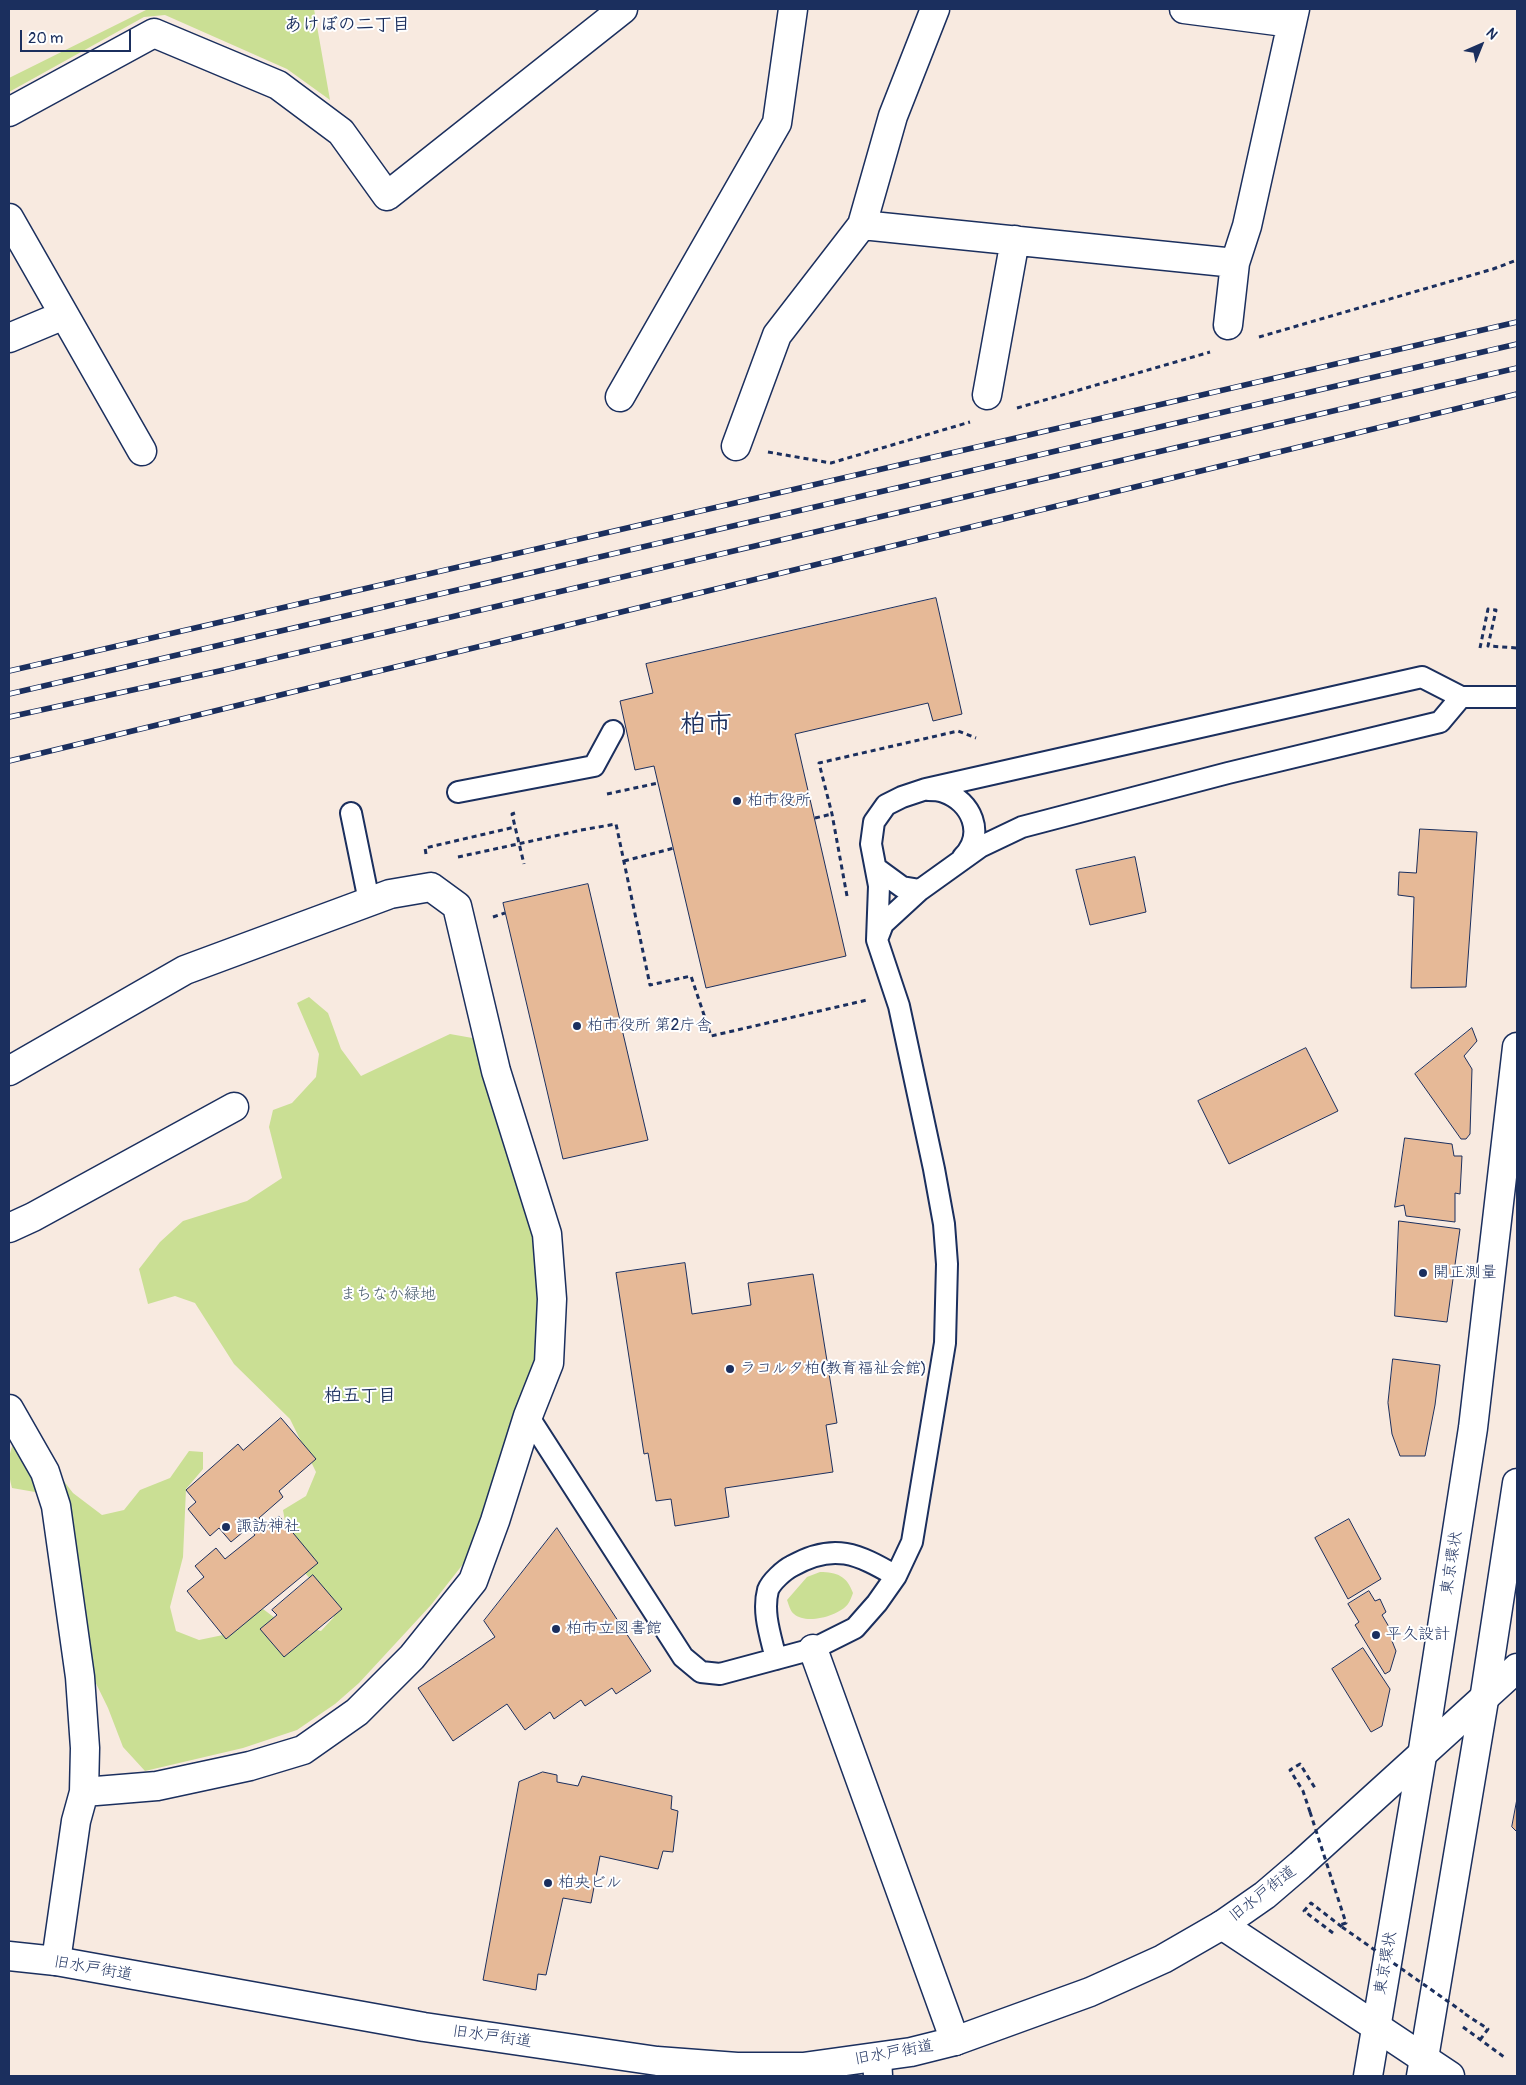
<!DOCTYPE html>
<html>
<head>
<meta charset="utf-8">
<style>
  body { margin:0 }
  #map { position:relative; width:1526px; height:2085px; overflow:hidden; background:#f8eae0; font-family:Pangolin,sans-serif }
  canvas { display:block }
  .frame { position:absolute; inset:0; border:10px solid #1b2f5e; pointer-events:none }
  .north { position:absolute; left:1456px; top:20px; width:50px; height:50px; -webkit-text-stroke:4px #fff; paint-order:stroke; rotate:44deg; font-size:14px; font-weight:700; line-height:20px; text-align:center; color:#1b2f5e }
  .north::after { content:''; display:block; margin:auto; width:18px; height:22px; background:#1b2f5e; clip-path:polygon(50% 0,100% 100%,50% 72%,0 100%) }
  .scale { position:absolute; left:20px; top:30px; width:111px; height:22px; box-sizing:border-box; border:2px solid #1b2f5e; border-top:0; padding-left:6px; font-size:15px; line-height:18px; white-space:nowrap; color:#1b2f5e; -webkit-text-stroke:4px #fff; paint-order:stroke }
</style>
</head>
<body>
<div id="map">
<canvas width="1526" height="2085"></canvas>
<div class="frame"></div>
<div class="north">N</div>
<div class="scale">20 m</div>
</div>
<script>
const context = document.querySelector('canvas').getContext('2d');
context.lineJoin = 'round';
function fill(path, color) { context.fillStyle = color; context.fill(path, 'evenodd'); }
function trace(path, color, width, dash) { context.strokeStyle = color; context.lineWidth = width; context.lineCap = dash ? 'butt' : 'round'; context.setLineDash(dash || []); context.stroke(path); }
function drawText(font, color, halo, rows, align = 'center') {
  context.font = font + ' Pangolin,"Klee One",sans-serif'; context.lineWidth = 4; context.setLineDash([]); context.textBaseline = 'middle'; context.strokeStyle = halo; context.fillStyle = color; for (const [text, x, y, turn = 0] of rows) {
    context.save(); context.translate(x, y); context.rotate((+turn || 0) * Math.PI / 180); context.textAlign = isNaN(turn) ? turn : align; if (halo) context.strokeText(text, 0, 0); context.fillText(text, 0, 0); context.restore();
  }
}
const green = new Path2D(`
  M148 9H314L330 100 287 69 165 15 144 17 9 92V78Z
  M309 997 328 1013 341 1049 361 1076 450 1034 478 1039 529 1200 548 1336 467 1559 431 1605 359 1683 335 1704 297 1730 243 1748 145 1771 123 1747 108 1708 87 1665 64 1520 35 1492 12 1488C8 1473 7 1459 13 1444L30 1446 56 1471 73 1493 102 1515 124 1510 140 1490 170 1478 189 1451 203 1452V1469L186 1489 183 1557 170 1607 176 1631 199 1640 223 1635 239 1619 263 1609 279 1621 321 1631 334 1617 320 1590 305 1573 287 1533 283 1510 306 1496 316 1472 290 1419 234 1364 195 1303 175 1296 148 1304 139 1269 160 1242 183 1221 247 1201 282 1178 269 1127 273 1110 292 1103 316 1077 319 1054 297 1003Z
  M820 1572C837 1572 847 1576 853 1593 852 1596 850 1601 848 1604 839 1616 806 1625 794 1614 790 1611 789 1605 787 1600L807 1577Z`);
const building = new Path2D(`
  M936 598 962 714 933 721 928 703 795 734 846 956 706 988 654 766 635 770 620 701 653 693 646 664Z
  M1420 829 1477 832 1466 987 1411 988 1414 897 1398 895 1399 872 1416 873Z
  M1135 857 1146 912 1090 925 1076 870Z
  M588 884 648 1140 563 1159 503 903Z
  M1472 1028 1477 1041 1464 1056 1472 1069 1470 1134 1466 1139H1461L1415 1074Z
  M1306 1048 1338 1111 1229 1164 1198 1101Z
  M1405 1138 1452 1144 1454 1156H1462L1460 1194 1455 1193V1222L1406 1216 1404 1205 1395 1207Z
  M1399 1221 1460 1229 1447 1322 1395 1316Z
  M685 1263 692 1314 751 1305 748 1283 813 1274 837 1423 826 1425 833 1472 725 1488 729 1517 675 1526 671 1499 656 1501 648 1453 644 1454 616 1273Z
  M1393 1359 1440 1365 1435 1405 1425 1456H1400L1392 1434 1388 1403Z
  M281 1418 316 1459 279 1491 283 1497 259 1518 266 1527 279 1516 318 1563 226 1639 187 1591 204 1577 195 1566 216 1548 225 1559 255 1535 249 1527 231 1542 219 1528 210 1536 188 1509 196 1502 186 1490 238 1444 243 1450Z
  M1349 1519 1381 1579 1348 1599 1315 1538Z
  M557 1528 651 1671 616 1694 612 1688 585 1706 581 1700 554 1719 550 1712 525 1730 507 1704 453 1741 418 1688 495 1637 484 1621Z
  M313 1575 342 1609 284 1657 260 1629 277 1615 272 1610Z
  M1369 1591 1375 1601 1380 1599 1386 1612 1382 1615 1395 1637 1392 1641 1396 1651 1390 1671 1385 1674 1355 1625 1359 1622 1348 1604Z
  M1363 1648 1390 1689 1382 1726 1371 1732 1332 1669Z
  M543 1772 557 1775V1782L578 1786 582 1776 672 1796 671 1809 678 1811 673 1852 663 1851 658 1869 600 1856 591 1903 563 1898 546 1975 538 1974 536 1990 483 1980 519 1782Z
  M1517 1799V1832L1512 1827Z`);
const path = new Path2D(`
  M1259 337 1493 269 1517 260
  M1017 408 1210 352
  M768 452 831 463 970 422
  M1480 648 1488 609 1496 610 1488 646 1517 648
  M607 794 658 783
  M515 813 512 814 524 864
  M815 818 832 814
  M581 830 616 824 650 985 691 976 711 1036 867 1000
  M426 854 425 848 515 827
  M458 857 582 830
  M624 861 674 848
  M847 896 832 814 819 763 958 731 976 738
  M493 917 505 913
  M1310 1812 1303 1791 1290 1770 1300 1764 1315 1788
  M1332 1880 1346 1923 1340 1925
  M1333 1933 1304 1911 1311 1903 1342 1927
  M1465 2014 1488 2029 1480 2040
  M1463 2027 1504 2057`);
const lane = new Path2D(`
  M928 790C933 790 939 790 944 792 971 801 986 834 963 857
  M458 792 594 766 613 731
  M351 813 369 901
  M876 868 902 887 920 890
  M878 937 883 924 920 890 980 847 1022 827 1228 773 1440 722 1461 697
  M528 1416 683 1657 701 1672 720 1674 813 1649 855 1628 877 1603 896 1576 912 1542 945 1343 947 1264 944 1224 934 1169 899 1006 877 940 879 886 871 844 874 822 886 805 902 797 926 789 1422 677 1461 697H1517
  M776 1659C771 1637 762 1613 768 1590 771 1582 784 1570 792 1566 834 1542 858 1554 896 1576`);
const street = new Path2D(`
  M1184 9 1292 23
  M9 112 154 33 278 85 341 132 387 196 623 9
  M9 218 142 451
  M862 225 1235 263
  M1228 325 1235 263 1247 226 1295 9
  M9 338 64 315
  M987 395 1015 240
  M620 397 777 123 793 9
  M736 446 777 335 862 225 893 116 935 9
  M9 1071 185 970 390 894 431 887 457 906 496 1071 547 1234 552 1299 549 1363 528 1416 495 1521 473 1581 412 1657 357 1712 303 1750 250 1766 157 1786 84 1792
  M9 1228 33 1217 234 1107
  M9 1409 45 1472 56 1506 80 1677 85 1748 84 1792 76 1821 56 1961
  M813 1649 955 2041
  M1222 1925 1375 2026
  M877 2058 878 2076`);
const secondary = new Path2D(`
  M9 1956 56 1961 424 2027 657 2061 737 2067H803L911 2052 955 2041 1090 1992 1163 1959 1222 1925 1265 1895 1300 1865 1517 1668
  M1375 2026 1450 2076`);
const highway = new Path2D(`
  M1368 2076 1422 1756 1473 1428 1517 1047
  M1421 2076 1484 1700 1517 1483`);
const rail = new Path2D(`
  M9 671 1517 322
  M9 694 1517 344
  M9 717 224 670 1517 368
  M9 761 1517 394`);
const pathBridge = new Path2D(`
  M1310 1812 1332 1880
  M1342 1927 1463 2012`);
const markers = [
  [737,801,5,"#1b2f5e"],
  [577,1026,5,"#1b2f5e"],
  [1423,1273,5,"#1b2f5e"],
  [730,1369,5,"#1b2f5e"],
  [226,1527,5,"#1b2f5e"],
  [556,1629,5,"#1b2f5e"],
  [1376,1635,5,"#1b2f5e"],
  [548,1883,5,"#1b2f5e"]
];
const poiNames = [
  ["柏市役所",747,801],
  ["柏市役所 第2庁舎",587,1026],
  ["開正測量",1433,1273],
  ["ラコルタ柏(教育福祉会館)",740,1369],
  ["諏訪神社",236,1527],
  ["柏市立図書館",566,1629],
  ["平久設計",1386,1635],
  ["柏央ビル",558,1883]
];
const parkNames = [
  ["まちなか緑地",388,1295]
];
const streetNames = [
  ["東京環状",1452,1563,-81],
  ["旧水戸街道",1263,1894,-38],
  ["東京環状",1386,1963,-80],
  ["旧水戸街道",93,1969,10],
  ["旧水戸街道",492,2037,8],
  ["旧水戸街道",894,2053,-10]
];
const neighbourhoodNames = [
  ["あけぼの二丁目",347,25],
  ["柏五丁目",360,1396]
];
const townNames = [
  ["柏市",706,725]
];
fill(green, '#cadf94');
fill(building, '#e6b997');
trace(building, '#1b2f5e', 1);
trace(lane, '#1b2f5e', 24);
trace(street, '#1b2f5e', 31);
trace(secondary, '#1b2f5e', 31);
trace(highway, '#1b2f5e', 31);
trace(path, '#1b2f5e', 3, [5, 4]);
trace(lane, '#fff', 20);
trace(street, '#fff', 28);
trace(secondary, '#fff', 28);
trace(highway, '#fff', 28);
trace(rail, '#1b2f5e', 5.5);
trace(rail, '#fff', 4, [11]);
trace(pathBridge, '#1b2f5e', 3, [5, 4]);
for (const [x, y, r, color] of markers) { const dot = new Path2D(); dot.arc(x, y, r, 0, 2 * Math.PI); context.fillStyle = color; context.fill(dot); trace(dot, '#fff', 2); }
drawText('16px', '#1b2f5e', '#fff', poiNames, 'left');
drawText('16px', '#475b6c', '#fff', parkNames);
drawText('16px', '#1b2f5e', '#fff', streetNames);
drawText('bold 18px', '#1b2f5e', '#fff', neighbourhoodNames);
drawText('bold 26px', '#1b2f5e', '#fff', townNames);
</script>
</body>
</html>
